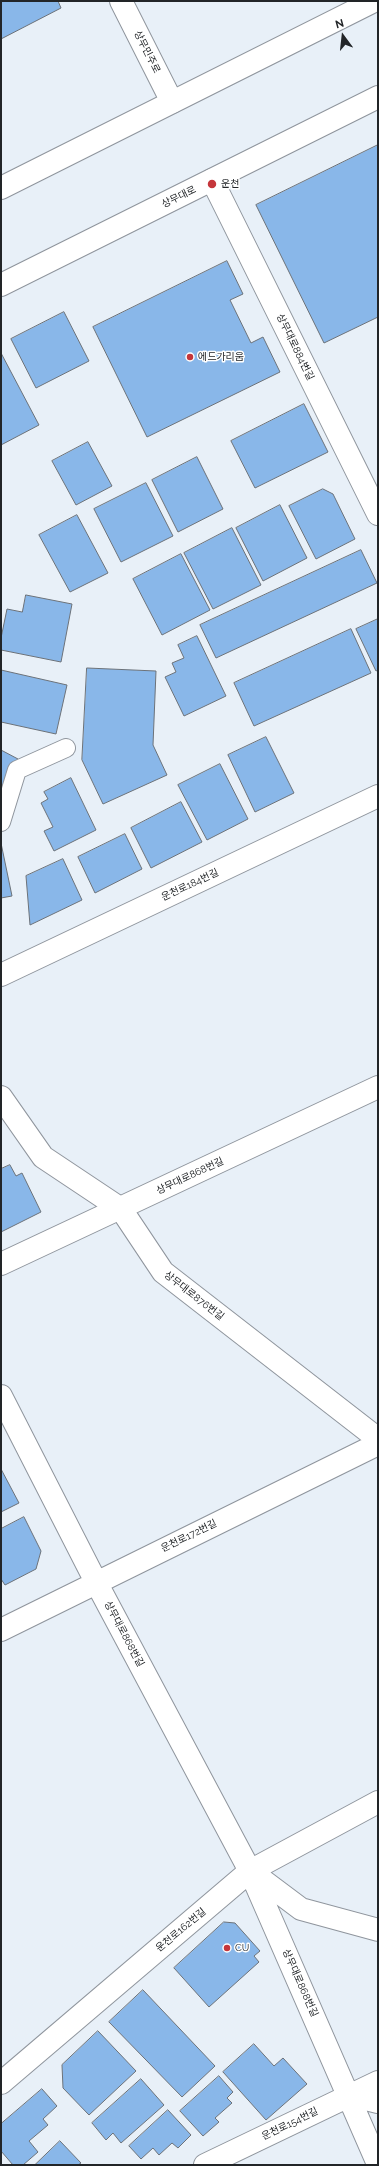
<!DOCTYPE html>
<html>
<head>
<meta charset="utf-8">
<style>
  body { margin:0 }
  #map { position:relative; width:379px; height:2166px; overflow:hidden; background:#e8f0f8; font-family:Raleway,sans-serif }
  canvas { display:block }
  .frame { position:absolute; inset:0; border:2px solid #222528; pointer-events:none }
  .north { position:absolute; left:323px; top:16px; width:40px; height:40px; -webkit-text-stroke:3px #fff; paint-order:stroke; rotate:345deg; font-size:11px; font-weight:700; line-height:16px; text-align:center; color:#222528 }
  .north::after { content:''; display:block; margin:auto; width:14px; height:18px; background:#222528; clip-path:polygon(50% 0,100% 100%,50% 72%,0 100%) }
</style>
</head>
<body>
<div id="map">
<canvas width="379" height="2166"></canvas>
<div class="frame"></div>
<div class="north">N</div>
</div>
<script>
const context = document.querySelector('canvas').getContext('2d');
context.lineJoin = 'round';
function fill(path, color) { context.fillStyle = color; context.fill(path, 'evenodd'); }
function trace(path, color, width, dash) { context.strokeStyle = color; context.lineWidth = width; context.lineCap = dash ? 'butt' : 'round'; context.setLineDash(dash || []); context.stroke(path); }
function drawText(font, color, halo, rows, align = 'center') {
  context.font = font + ' Raleway,"Noto Sans KR",sans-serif'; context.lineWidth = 3; context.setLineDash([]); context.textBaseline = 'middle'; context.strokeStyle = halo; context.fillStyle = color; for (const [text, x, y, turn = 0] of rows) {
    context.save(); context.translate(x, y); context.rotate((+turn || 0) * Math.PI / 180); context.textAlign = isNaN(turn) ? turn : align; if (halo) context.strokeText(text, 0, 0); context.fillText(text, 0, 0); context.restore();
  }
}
const building = new Path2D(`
  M1 1H58L61 8 1 39Z
  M378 145V317L324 343 256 205Z
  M227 261 243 294 230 300 251 343 263 337 280 372 147 437 93 327Z
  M64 312 89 361 36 388 11 339Z
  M1 353 39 425 1 445Z
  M304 404 328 452 255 488 231 441Z
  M88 442 112 486 76 505 52 461Z
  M197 457 223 509 178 532 152 480Z
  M146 483 173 536 121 562 94 509Z
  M323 489 333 494 355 539 316 559 289 506Z
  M280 505 307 558 263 581 236 528Z
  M77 515 108 573 70 592 39 535Z
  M232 528 261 585 213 609 184 553Z
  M361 550 377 583 216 658 200 625Z
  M181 554 210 610 162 635 133 579Z
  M26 595 72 604 61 662 1 650V638L7 609 22 612Z
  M378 619V670L376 671 356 629Z
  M351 629 371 673 254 726 234 683Z
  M197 636 226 696 184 716 165 677 176 672 172 663 184 658 178 645Z
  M87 668 156 671 153 745 167 775 103 804 82 760Z
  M1 670 67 685 56 734 1 722Z
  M266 737 294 793 255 812 228 755Z
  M1 750 18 759 1 789Z
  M220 764 248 819 207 840 178 785Z
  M71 778 96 830 54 851 44 831 53 827 41 803 48 799 44 792Z
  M181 802 202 842 151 868 131 828Z
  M125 834 142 869 95 893 78 857Z
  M1 843 12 896 1 898Z
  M63 859 82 900 30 925 26 876Z
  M10 1165 16 1176 22 1173 41 1212 1 1232V1169Z
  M1 1469 19 1503 1 1512Z
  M24 1517 41 1551 36 1569 5 1585 1 1579V1529Z
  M224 1922 235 1923 260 1951 254 1956 259 1962 209 2007 174 1968Z
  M143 1990 215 2066 182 2097 109 2022Z
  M98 2031 136 2071 89 2115 63 2088 62 2065Z
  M254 2044 274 2066 283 2058 307 2084 266 2120 223 2072Z
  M219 2076 233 2092 227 2098 232 2103 215 2118 219 2122 203 2136 180 2111Z
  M141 2079 164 2105 121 2143 113 2133 106 2140 92 2123Z
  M42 2089 57 2106 43 2119 48 2125 29 2141 38 2152 23 2165H13L1 2151V2124Z
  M168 2110 191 2135 178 2148 172 2143 159 2155 153 2148 141 2159 129 2146Z
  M60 2141 81 2163 78 2165H35Z`);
const service = new Path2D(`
  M1 822 17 770 66 748`);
const minor = new Path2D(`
  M121 1 172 102
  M212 180 378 514
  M1 975 378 796
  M1 1097 43 1157 121 1209 163 1272 378 1439
  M1 1264 378 1087
  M1 1396 96 1582 250 1871 378 2164
  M1 1630 378 1444
  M253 1873 301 1909 378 1930
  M1 2083 250 1871 378 1802
  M350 2095 378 2102
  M205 2165 378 2082`);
const primary = new Path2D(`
  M1 188 374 1
  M1 285 378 97`);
const markers = [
  [212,184,5,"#c5363b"],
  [190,357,4,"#c5363b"],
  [227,1948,4,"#c5363b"]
];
const streetNames = [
  ["상무민주로",147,52,63],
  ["상무대로",179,197,-26],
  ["상무대로884번길",295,347,64],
  ["운천로184번길",190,885,-25],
  ["상무대로868번길",190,1176,-25],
  ["상무대로876번길",194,1296,38],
  ["운천로172번길",189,1536,-26],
  ["상무대로868번길",124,1634,62],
  ["운천로162번길",181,1930,-40],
  ["상무대로868번길",300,1983,66],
  ["운천로154번길",290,2124,-26]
];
const poiNames = [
  ["운천",221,184],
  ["에드가리움",198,357],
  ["CU",235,1948]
];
fill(building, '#89b7e9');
trace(building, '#6c7279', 1);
trace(service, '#8f959d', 20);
trace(minor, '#8f959d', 24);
trace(primary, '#8f959d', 24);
trace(service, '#fff', 18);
trace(minor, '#fff', 22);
trace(primary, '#fff', 22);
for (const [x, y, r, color] of markers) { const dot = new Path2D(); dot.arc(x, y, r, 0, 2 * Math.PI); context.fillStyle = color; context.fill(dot); trace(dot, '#fff', 1.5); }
drawText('10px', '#222528', '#fff', streetNames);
drawText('10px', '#222528', '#fff', poiNames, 'left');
</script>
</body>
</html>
